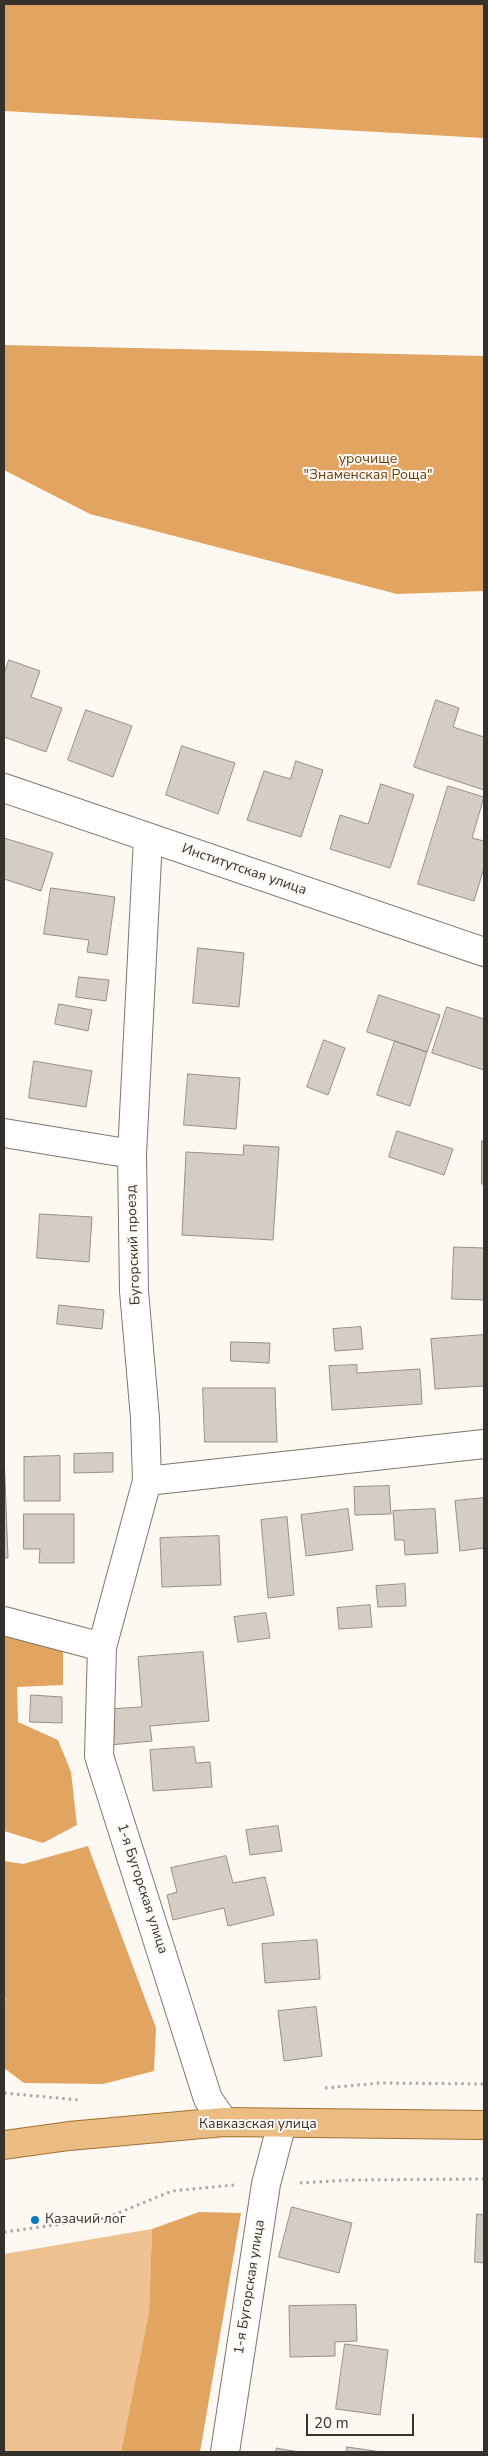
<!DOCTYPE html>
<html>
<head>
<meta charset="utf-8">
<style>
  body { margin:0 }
  #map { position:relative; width:488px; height:2456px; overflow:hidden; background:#fef8f3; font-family:"Nunito Sans",sans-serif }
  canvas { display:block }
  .frame { position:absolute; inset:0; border:5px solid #35322e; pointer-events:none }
  .scale { position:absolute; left:306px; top:2414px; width:108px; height:22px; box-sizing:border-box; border:2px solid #35322e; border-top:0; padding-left:6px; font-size:15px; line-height:18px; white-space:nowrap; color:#35322e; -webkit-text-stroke:4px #fef8f3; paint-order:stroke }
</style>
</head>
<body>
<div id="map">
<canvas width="488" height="2456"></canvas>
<div class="frame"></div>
<div class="scale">20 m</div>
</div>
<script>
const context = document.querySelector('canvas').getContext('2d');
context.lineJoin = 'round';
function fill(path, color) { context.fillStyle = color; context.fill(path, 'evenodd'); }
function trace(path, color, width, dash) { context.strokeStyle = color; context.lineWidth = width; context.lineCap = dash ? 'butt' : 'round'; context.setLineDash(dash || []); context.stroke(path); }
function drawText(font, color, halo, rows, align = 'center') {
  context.font = font + ' "Nunito Sans",sans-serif'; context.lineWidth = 4; context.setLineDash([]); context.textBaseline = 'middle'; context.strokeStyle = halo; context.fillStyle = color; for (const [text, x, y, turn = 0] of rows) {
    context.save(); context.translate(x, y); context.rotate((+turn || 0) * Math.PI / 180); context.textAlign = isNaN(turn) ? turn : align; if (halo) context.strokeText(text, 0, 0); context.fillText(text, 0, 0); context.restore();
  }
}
const green = new Path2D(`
  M152 2229 149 2312 121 2452H4V2254Z`);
const forest = new Path2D(`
  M4 4H484V138L4 111Z
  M4 345 484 356V591L397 594 90 514 4 470Z
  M4 1634 63 1649V1685L17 1687 18 1722 58 1740 71 1772 77 1825 43 1843 4 1831Z
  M88 1846 156 2028 154 2071 103 2084 24 2083 4 2068V2003L6 1999H4V1861L23 1864Z
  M199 2212 241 2213 200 2452H121L149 2312 152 2229Z`);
const building = new Path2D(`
  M9 660 40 671 31 697 62 708 46 752 4 737V674Z
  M436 700 459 708 453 727 484 737V790L414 767Z
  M86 710 132 726 113 777 68 760Z
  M182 746 235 763 218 814 166 795Z
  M296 761 323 770 301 837 247 820 264 771 290 779Z
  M381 784 414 795 390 868 330 849 340 815 368 824Z
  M448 786 484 797 472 838 484 841V868L474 901 418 884Z
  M4 838 53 853 41 891 4 879Z
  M51 888 115 897 107 955 87 952 89 940 44 934Z
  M198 948 244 953 239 1007 193 1003Z
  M79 977 109 980 106 1001 76 997Z
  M379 995 440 1015 427 1052 367 1032Z
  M59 1004 92 1010 88 1031 55 1024Z
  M447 1007 484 1019V1070L432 1053Z
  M324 1040 345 1048 328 1095 307 1087Z
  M395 1041 427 1052 410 1106 377 1095Z
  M34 1061 92 1071 86 1107 29 1098Z
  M188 1074 240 1078 236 1129 184 1125Z
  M397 1131 453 1149 444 1175 389 1157Z
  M482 1141H484V1184H482Z
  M244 1145 279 1147 273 1240 182 1235 186 1152 243 1155Z
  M40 1214 92 1217 89 1262 37 1258Z
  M454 1247 484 1248V1300L452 1299Z
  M59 1305 104 1310 102 1329 57 1324Z
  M361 1327 363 1349 335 1351 333 1329Z
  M484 1335V1386L435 1389 431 1339Z
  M231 1342 270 1343 269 1363 231 1361Z
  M357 1365V1373L420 1369 422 1404 332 1410 329 1366Z
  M203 1388H275L277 1442H205Z
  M113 1453V1472L74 1473V1454Z
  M4 1454 8 1558H4Z
  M60 1456V1501H24V1457Z
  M389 1486 391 1514 355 1515 354 1487Z
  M484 1498V1548L460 1551 455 1501Z
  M348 1509 353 1550 306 1556 301 1515Z
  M435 1509 438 1553 405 1555 404 1540H395L393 1511Z
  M24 1514H74V1563H39L40 1549H24Z
  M287 1517 294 1595 268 1598 261 1520Z
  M219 1536 221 1585 162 1587 160 1538Z
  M405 1584 406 1606 378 1607 376 1586Z
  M370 1605 372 1627 339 1629 337 1608Z
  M266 1613 270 1638 238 1642 234 1617Z
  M203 1652 209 1721 150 1726 152 1741 110 1745 107 1709 142 1707 138 1657Z
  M31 1695 62 1697V1723L30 1722Z
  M194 1747 196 1763 210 1762 212 1787 153 1791 150 1750Z
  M278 1826 282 1851 250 1855 246 1830Z
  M226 1856 233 1883 265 1877 274 1915 228 1926 224 1908 173 1920 167 1895 177 1892 171 1868Z
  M317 1940 320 1979 265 1983 262 1944Z
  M316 2007 322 2056 284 2061 278 2011Z
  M292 2207 352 2223 339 2273 279 2257Z
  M477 2214 484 2215V2263L475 2262Z
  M356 2305 357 2341 335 2342V2356L290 2357 289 2306Z
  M345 2344 388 2350 380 2415 336 2409Z
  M347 2447 382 2452H347Z
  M277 2448 281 2449 300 2452H276Z`);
const path = new Path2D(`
  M325 2088 380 2083 484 2084
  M4 2093 79 2100
  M300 2183 351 2180 484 2179
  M4 2232 106 2218 172 2191 234 2185`);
const minor = new Path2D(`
  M4 788 484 952
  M148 838 132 1154 134 1291 145 1418 147 1481 102 1647 99 1756 208 2099 224 2122
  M4 1133 132 1154
  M147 1481 484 1444
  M4 1621 102 1647
  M225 2452 266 2184 282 2123`);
const primary = new Path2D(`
  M4 2145 69 2136 224 2122 484 2125`);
const markers = [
  [35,2220,5,"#0778c2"]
];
const parkNames = [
  ["урочище",368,460],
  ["\"Знаменская Роща\"",368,476]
];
const streetNames = [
  ["Институтская улица",244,870,19],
  ["Бугорский проезд",134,1245,-92],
  ["1-я Бугорская улица",142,1889,72],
  ["Кавказская улица",258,2125],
  ["1-я Бугорская улица",250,2287,-81]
];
const poiNames = [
  ["Казачий лог",45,2220]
];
fill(green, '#efc090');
fill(forest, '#e1a461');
fill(building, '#d5ccc3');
trace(building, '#978e86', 1);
trace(minor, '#7f766e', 30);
trace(primary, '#a37031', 30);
trace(path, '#ada8a4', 3, [2.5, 4]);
trace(minor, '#fff', 28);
trace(primary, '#ebbd85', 28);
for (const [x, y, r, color] of markers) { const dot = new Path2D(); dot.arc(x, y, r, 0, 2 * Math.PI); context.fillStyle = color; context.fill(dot); trace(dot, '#fef8f3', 2); }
drawText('14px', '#673f09', '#fef8f3', parkNames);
drawText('14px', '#35322e', '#fef8f3', streetNames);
drawText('14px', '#35322e', '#fef8f3', poiNames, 'left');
</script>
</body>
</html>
